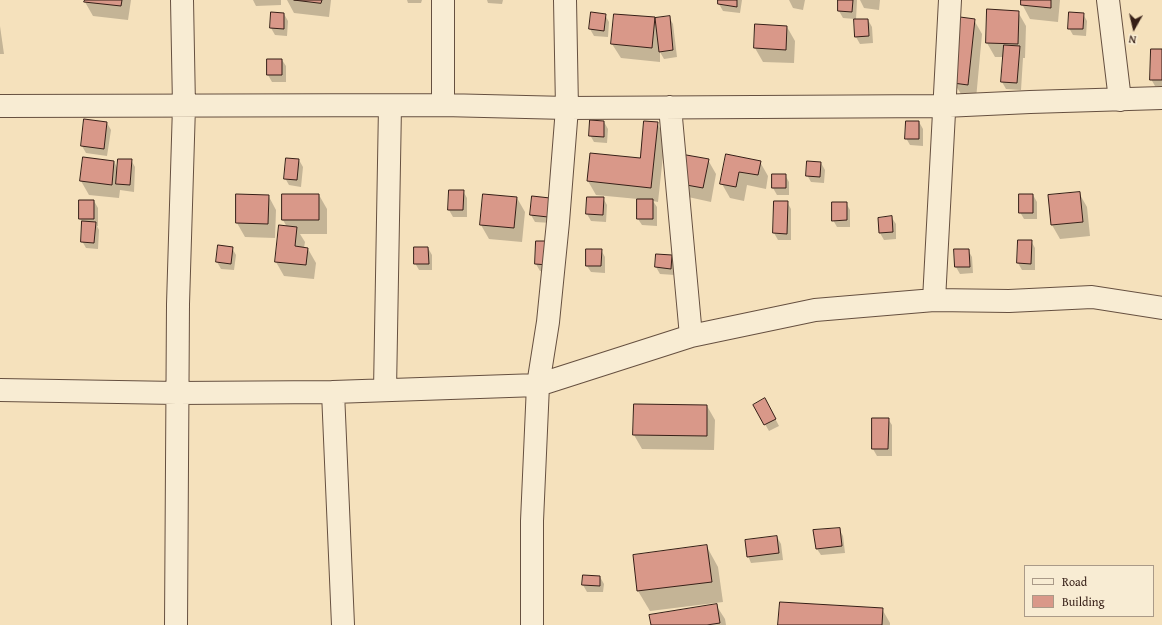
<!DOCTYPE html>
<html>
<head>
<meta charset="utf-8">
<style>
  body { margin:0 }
  #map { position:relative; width:1162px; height:625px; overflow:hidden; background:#f5e1bc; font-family:"Gentium Book Plus",serif }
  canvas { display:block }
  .legend { position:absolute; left:1024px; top:565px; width:130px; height:52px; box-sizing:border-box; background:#f8ecd3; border:1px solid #aa9a88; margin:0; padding:5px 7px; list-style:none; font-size:12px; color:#361f17 }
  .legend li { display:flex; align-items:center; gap:8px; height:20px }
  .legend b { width:20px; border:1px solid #aa9a88 }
  .north { position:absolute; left:1114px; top:8px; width:40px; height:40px; -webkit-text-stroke:3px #f8ecd3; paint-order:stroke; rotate:188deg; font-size:11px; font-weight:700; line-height:16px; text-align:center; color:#361f17 }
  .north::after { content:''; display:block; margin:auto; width:14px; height:18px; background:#361f17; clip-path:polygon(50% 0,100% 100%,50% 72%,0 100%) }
</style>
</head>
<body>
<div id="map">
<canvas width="1162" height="625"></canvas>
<ul class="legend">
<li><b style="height:5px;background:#f8ecd3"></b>Road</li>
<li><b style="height:11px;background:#d99889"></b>Building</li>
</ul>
<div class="north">N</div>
</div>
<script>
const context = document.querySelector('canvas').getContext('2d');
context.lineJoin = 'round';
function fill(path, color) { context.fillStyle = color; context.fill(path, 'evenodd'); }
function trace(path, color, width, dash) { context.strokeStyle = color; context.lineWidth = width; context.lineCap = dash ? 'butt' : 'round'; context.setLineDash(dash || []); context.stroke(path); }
const shadow = new Path2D(`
  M86 0H131L128 20 93 16 85 2Z
  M253 0H281V5L256 6Z
  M287 0H331L329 17 294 13Z
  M407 0H422L421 3H408Z
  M487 0H503L502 4 488 3Z
  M719 0H742L740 13 723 11 719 4Z
  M789 0H805L803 10 793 8Z
  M839 0H857L856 20H868L872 27 873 43 860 44 856 37 855 19 843 18 839 11Z
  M860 0H880L879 10 864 8Z
  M1022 0H1060L1058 22 1030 19 1022 4Z
  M988 10 1018 12 1026 26 1025 58H1023L1021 90 1006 89 1002 82 1004 57H995L987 43Z
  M272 13 284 14 288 21 287 36 275 35 271 28Z
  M1083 14 1087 21 1086 36 1073 35 1069 28Z
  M605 15 609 22 608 37 594 36 590 29Z
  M669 17 673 24 677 57 664 59 660 52V62L621 58 612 44 654 18 657 23Z
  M974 20 982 34 976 99 963 97 954 83Z
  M0 26 4 54H0Z
  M787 27 795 41 794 63 763 62 755 48Z
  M1162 50V86H1155L1151 79Z
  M268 60H282L286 66V82H272L268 75Z
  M85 120 107 123 111 130 107 156 86 153 82 146Z
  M604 122 608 129 607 143 594 142 590 135Z
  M919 122 923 129V146L910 145 906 138Z
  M657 123 665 137 658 202 653 201 657 207V226L642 225 638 219V199L596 195 588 181 641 159Z
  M727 155 760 162 768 176 766 189 747 185 744 201 730 198 722 184Z
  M131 160 135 167 134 192 120 190 119 198 89 195 81 181 114 161 118 170Z
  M299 160 303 167 301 187 289 185 285 178Z
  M708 160 716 174 711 202 679 195Z
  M821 163 825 170 824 183 811 182 807 175Z
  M785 175 789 182V195H777L773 188Z
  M463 191 467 198V217H453L449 210Z
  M1079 193 1087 207 1090 236 1060 239 1052 225Z
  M268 195 276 210 275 238 245 237 237 223Z
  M319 195 327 209V234H300L305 242 304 248 308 249 316 263 314 279 284 276 276 262 287 227 283 220Z
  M1033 195 1037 202V219H1024L1020 212Z
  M517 198 525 212 522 242 489 239 481 225Z
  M549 198 552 223 535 222 531 215Z
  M588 198H603L607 205 606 222 591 221 587 214Z
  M94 201 98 208V226H97L99 230 98 249 86 248 82 241 83 223 80 219Z
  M775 202H787L791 209V240H778L774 233Z
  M846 203 850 210V227H837L833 220Z
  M892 218 896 224V239L884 240 880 233Z
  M1031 241 1035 248V270H1022L1018 263Z
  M537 242 552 271H540L536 264Z
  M232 248 236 255 234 270 221 269 217 262Z
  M428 248 432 255V270H419L415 263Z
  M601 250 605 257V273L591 272 587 266Z
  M968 250 972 257 973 273 960 274 956 267Z
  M672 256 676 263 675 275 660 274 656 267Z
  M765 399 779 426 769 431 754 405Z
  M635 405 707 406 715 420 714 450 642 449 634 435Z
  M888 419 892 425V456H877L873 449Z
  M839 529 843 536 845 553 821 555 817 549Z
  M777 537 781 544 783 560 751 563 748 556Z
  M707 547 718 567 723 602 650 611 638 591Z
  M600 577 604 584 603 592H587L583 585Z
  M716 605 725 619 726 625H652Z
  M882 609 890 623V625H779Z`);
const building = new Path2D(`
  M85 0H122L121 6 84 2Z
  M294 0H322L321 3Z
  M718 0H737V7L718 4Z
  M838 0H853L852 12 838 11Z
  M1021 0H1051V8L1021 5Z
  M987 9 1019 11 1018 44 986 43Z
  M271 12 284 13V29L270 28Z
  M591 12 606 14 604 31 589 29Z
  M1069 12 1084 13 1083 29H1068Z
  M614 14 655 17 652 48 611 44Z
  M670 16 673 50 659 52 655 18Z
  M960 17 975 19 968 85 953 83Z
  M854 19H868L869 36 855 37Z
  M755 24 787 26 786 50 754 48Z
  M1004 45 1020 46 1017 83 1001 82Z
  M1151 49H1162V80H1150Z
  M267 59H282V75H267Z
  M84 119 107 122 104 149 81 146Z
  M590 120 604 121V137L589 136Z
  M644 121 658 122 651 188 587 181 590 153 640 158Z
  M906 121H919V139H905Z
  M675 153 709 159 703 188 670 182Z
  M726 154 761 161 758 175 739 172 736 187 720 184Z
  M83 157 114 161 112 185 80 181Z
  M286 158 299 159 297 180 284 179Z
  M118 159H132L130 185 116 184Z
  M807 161 821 162 820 177 806 176Z
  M772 174H786V188H772Z
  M449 190H464L463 210H448Z
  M1080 192 1083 222 1051 225 1048 195Z
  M236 194 269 195 268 224 236 223Z
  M282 194H319V220H282Z
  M483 194 517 197 514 228 480 225Z
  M1019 194H1033V213H1019Z
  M532 196 550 198 548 217 530 215Z
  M587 197H604L603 215 586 214Z
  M637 199H653V219H637Z
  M79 200H94V219H79Z
  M774 201H788L787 234 773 233Z
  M832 202H847V220L832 221Z
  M892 216 893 232 879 233 878 218Z
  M82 221 96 222 94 243 81 242Z
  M279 225 297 227 295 246 308 248 306 265 275 262Z
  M1018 240H1032L1031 264 1017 263Z
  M536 241H549L548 265 535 264Z
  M218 245 233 247 231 264 216 262Z
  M414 247H428L429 264H414Z
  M586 249H602L601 266H586Z
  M954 249H969L970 267H955Z
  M656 254 672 255 671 269 655 267Z
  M765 398 776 419 764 425 753 405Z
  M634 404 707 405V436L633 435Z
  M872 418H889L888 449H872Z
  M840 528 842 546 816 549 813 530Z
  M777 536 779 553 747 557 745 540Z
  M707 545 712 582 637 591 633 555Z
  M583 575 600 576V586L582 585Z
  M780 602 883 608 882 625H778Z
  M717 604 720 623 707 625H651L649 615Z`);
const minor = new Path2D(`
  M1108 0 1120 100
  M443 105V0
  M0 106 443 105 567 108 944 106 1030 102 1162 98
  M670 107 691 336
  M934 300 950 0
  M0 390 177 393 333 392 538 385 691 336 815 310 934 300 1009 301 1092 297 1162 308
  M385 390 390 106
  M333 392 343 625
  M176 625 178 304 184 106 182 0
  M532 625V521L538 385 548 322 558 222 567 108 565 0`);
fill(shadow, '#0003');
fill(building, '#d99889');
trace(building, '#361f17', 1);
trace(minor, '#665040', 24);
trace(minor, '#f8ecd3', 22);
</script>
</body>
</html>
